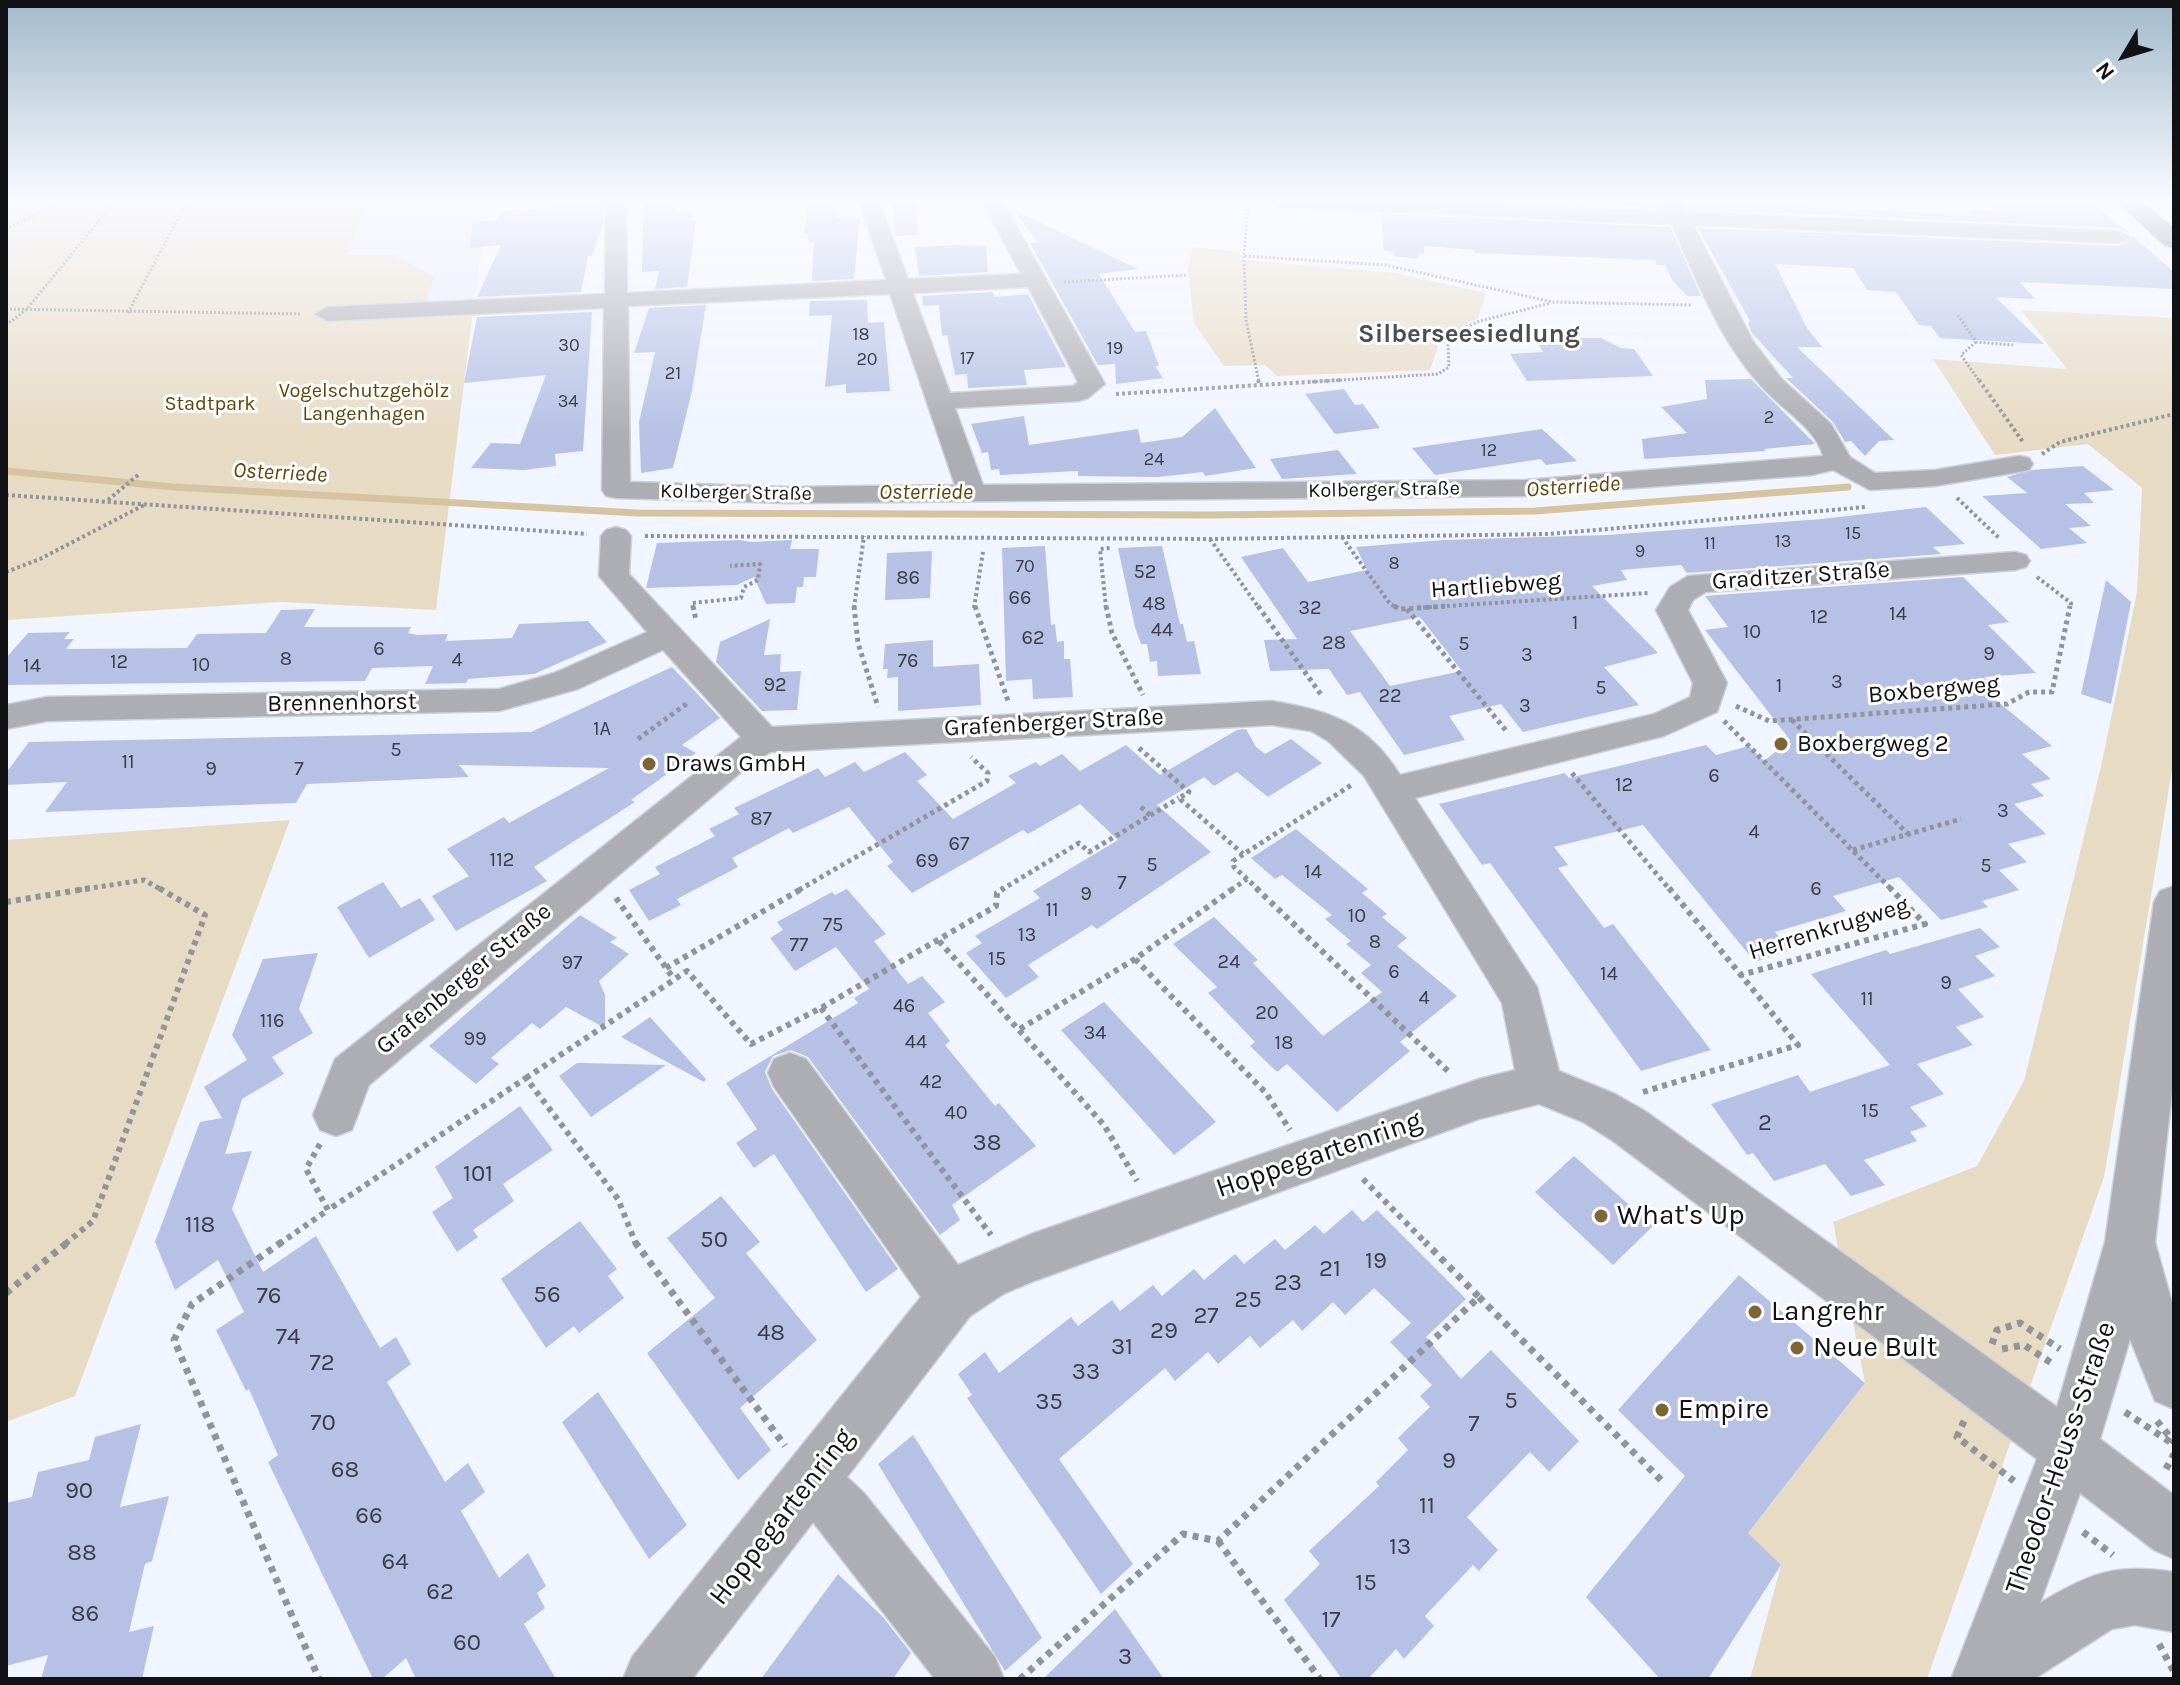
<!DOCTYPE html>
<html>
<head>
<meta charset="utf-8">
<style>
  body { margin:0 }
  #map { position:relative; width:2180px; height:1685px; overflow:hidden; background:#f1f5ff; font-family:Karla,sans-serif }
  canvas { display:block }
  .frame { position:absolute; inset:0; border:8px solid #111215; pointer-events:none }
  .north { position:absolute; left:2084px; top:16px; width:80px; height:80px; -webkit-text-stroke:6px #fff; paint-order:stroke; rotate:232deg; font-size:22px; font-weight:700; line-height:32px; text-align:center; color:#111215 }
  .north::after { content:''; display:block; margin:auto; width:28px; height:36px; background:#111215; clip-path:polygon(50% 0,100% 100%,50% 72%,0 100%) }
</style>
</head>
<body>
<div id="map">
<canvas width="2180" height="1685"></canvas>
<div class="frame"></div>
<div class="north">N</div>
</div>
<script>
const context = document.querySelector('canvas').getContext('2d');
context.lineJoin = 'round';
function fill(path, color) { context.fillStyle = color; context.fill(path, 'evenodd'); }
function trace(path, color, width, dash) { context.strokeStyle = color; context.lineWidth = width; context.lineCap = dash ? 'butt' : 'round'; context.setLineDash(dash || []); context.stroke(path); }
function drawText(font, color, halo, rows, align = 'center') {
  context.font = font + ' Karla,sans-serif'; context.lineWidth = 6; context.setLineDash([]); context.textBaseline = 'middle'; context.strokeStyle = halo; context.fillStyle = color; for (const [text, x, y, turn = 0] of rows) {
    context.save(); context.translate(x, y); context.rotate((+turn || 0) * Math.PI / 180); context.textAlign = isNaN(turn) ? turn : align; if (halo) context.strokeText(text, 0, 0); context.fillText(text, 0, 0); context.restore();
  }
}
const built = new Path2D(`
  M368 201H490L474 302 424 305 434 277 348 255Z`);
const green = new Path2D(`
  M6 201H368L348 255H395L434 277 425 304 474 302 436 610 281 602 6 620Z
  M1192 247 1240 252 1243 260 1396 273 1486 293 1478 318 1441 338 1430 370 1277 376 1265 365 1224 366 1194 323 1188 270Z
  M2021 310 2174 318V758L2104 1177 1927 1679H1750L1781 1566 1748 1533 1865 1383 1833 1222 1977 1166 2024 1081 2101 767 2137 592 2142 488 2088 444 1995 455 1933 359 2067 369Z
  M290 820 75 1396 6 1422V840Z`);
const stream = new Path2D(`
  M6 471 174 487 637 513 1212 515 1535 511 1848 487`);
const building = new Path2D(`
  M557 201H603V223L592 256H588L581 292 477 297 501 245 470 248 473 222 496 220 500 212 511 210 553 207Z
  M643 201H676L673 212 692 211 690 221 696 220 687 287 655 289 659 271 642 272Z
  M809 201H837L836 218 860 217 854 279 812 281 814 242H808V234H804Z
  M892 201H917L918 235 895 236Z
  M1475 201H1659L1662 208Z
  M1685 201 1972 215 1968 210 1995 211 1984 201H2089L2130 234 2119 228 1689 209Z
  M1014 210 1138 269 1099 274 1135 332 1146 331 1159 366H1155L1163 378 1116 384 1115 364 1098 365 1030 243H1038Z
  M1381 214 1670 227 1701 296H1687L1672 280 1665 265H1657L1655 260 1475 253 1474 250 1424 246V254L1419 253 1418 259 1394 256V252L1384 251Z
  M1698 228 2119 246 2133 236 2174 272V289L2020 282 2035 299 1995 297 2044 344 1940 338 1931 326 1919 325 1896 292 1867 290 1853 268 1775 264 1807 328 1822 347H1797L1894 440 1879 441 1865 456 1851 441 1845 442 1833 422 1786 378H1793L1752 333 1748 324 1750 321Z
  M958 245 986 246 988 272 919 276 915 247Z
  M993 292 994 297 1028 294 1066 367 1024 370 1027 385 968 388 967 374 955 375 947 335 942 336 939 305 923 306 922 296Z
  M867 300 868 323 884 322 890 391 846 393V384L825 387 832 315 809 316 810 301Z
  M706 305 692 391 673 468 641 473 639 422 655 352 634 353 649 308Z
  M592 312 583 451 555 454 556 466 524 470 471 468 491 443 520 444 546 375 464 383 477 317Z
  M1535 338H1601L1621 348 1634 349 1653 376 1527 381 1510 354 1543 352Z
  M1751 379 1815 444 1764 449 1766 451 1644 459 1642 439 1687 433 1661 407 1707 399 1705 380Z
  M1344 389 1355 405 1363 404 1380 428 1335 434 1305 394Z
  M1215 408 1256 468 1205 476 1203 472 1158 477 1078 476V471L1000 475 999 469 991 470 988 452 982 453 971 424 1024 416 1029 445 1138 429 1141 443 1182 437Z
  M1542 429 1577 461 1546 465 1541 459 1435 475 1412 448Z
  M1338 450 1357 474 1282 479 1270 459Z
  M2083 466 2114 490 2084 493 2094 503 2065 504 2091 526 2069 528 2087 543 2041 549 1982 496 2027 493 2007 477 2032 470Z
  M1926 507 1965 544 1933 547 1941 554 1687 573 1681 565 1621 570 1627 580 1592 586 1658 653 1604 667 1639 705 1523 732 1501 704 1449 716 1465 740 1404 755 1360 692 1347 695 1329 669 1270 671 1264 640 1297 639 1241 557 1283 548 1308 582 1367 570 1356 547 1444 540 1607 535 1822 519ZM1420 617 1462 671 1390 686 1350 631Z
  M740 540 751 542 792 540 790 549H819L816 577H804L803 587H797L795 603 766 604 754 577 737 585 646 588 657 543Z
  M1045 546 1051 625 1055 624 1057 642 1064 641V659H1070L1073 697 1033 699 1032 679 1006 681 1002 548Z
  M1162 546 1180 624H1183L1187 642 1194 641 1201 674 1158 676 1157 661 1150 662 1147 644H1141L1135 627 1118 548Z
  M932 551 930 598 885 600 887 553Z
  M1963 577 2009 622 1988 625 2036 673 1984 677 1994 687 1981 688 2052 746 2022 754 2051 779 2031 784 2044 796 2014 804 2046 834 2008 844 2027 862 1999 870 2019 890 1982 901 1988 907 1941 920 1899 877 1833 896 1846 911 1775 932 1791 950 1755 962 1643 825 1554 847 1568 865 1558 868 1604 928 1613 924 1711 1050 1641 1071 1490 863 1482 865 1439 804 1565 773 1569 778 1706 745 1716 755 1749 746 1764 761 1785 744 1780 738 1787 736 1705 630 1728 627 1705 596Z
  M2106 580 2131 602 2111 704 2081 694Z
  M315 609 304 627H411L408 633 417 635 448 634 445 641 512 638 519 624 588 621 607 642 534 674 468 679 466 683 425 684 433 666 372 668 365 681 6 685V658L28 633 70 632 64 639H74L66 649 187 648 197 634 266 633 281 610Z
  M770 619 764 655 781 654 780 672 801 671 797 710 762 711 716 662 720 642Z
  M933 640V667L979 664 981 705 898 711V677L887 678 888 669H883L885 644Z
  M672 667 720 718 682 745 696 753 631 800 635 802 534 867 547 881 456 931 432 896 469 876 447 849 504 817 509 823 609 768 459 765 469 777 307 784 296 803 45 812 67 782 6 785V773L29 742 531 732Z
  M1246 729 1256 747 1265 754 1291 739 1322 763 1268 797 1237 772 1214 786 1204 777 1157 805 1211 852 1097 929 1092 925 1028 965 1039 977 1006 998 966 953 982 943 975 936 1040 898 1033 891 1118 840 1080 804 1028 834 1023 830 912 893 887 866 893 862 849 807 793 833 789 828 732 858 738 867 677 899 681 905 649 921 629 890 660 874 655 867 715 836 709 829 739 814 734 808 818 768 825 777 855 762 864 772 905 752 927 775 917 781 953 819 1016 783 1008 776 1036 762 1040 766 1062 754 1080 771 1126 745 1160 775 1237 730Z
  M1296 829 1368 889 1362 893 1387 914 1382 917 1407 938 1397 946 1457 996 1400 1042 1410 1051 1337 1112 1287 1064 1277 1072 1250 1046 1255 1042 1208 993 1217 987 1173 944 1214 917 1258 960 1253 963 1323 1036 1382 992 1361 973 1371 965 1346 944 1351 941 1325 919 1332 915 1282 875 1275 879 1251 858Z
  M383 882 401 908 420 898 435 920 369 958 337 907Z
  M847 889 886 934 874 941 908 984 922 976 945 1002 928 1013 950 1041 945 1045 995 1106 999 1103 1036 1146 952 1205 960 1220 940 1235 808 1057 791 1050 773 1056 765 1072 772 1089 898 1269 866 1292 774 1154 754 1168 736 1143 757 1129 726 1083 858 1003 854 998 869 989 836 947 795 971 770 938 783 930 777 922 832 892 835 895Z
  M580 915 617 938 610 942 629 954 599 981 605 995V1028L566 1007 540 1029 532 1023 491 1058 499 1064 476 1084 429 1046Z
  M1980 928 2000 947 1975 956 1995 976 1958 989 1984 1017 1956 1027 1973 1045 1917 1064 1944 1094 1910 1107 1927 1126 1910 1132 1917 1141 1864 1160 1885 1185 1851 1196 1825 1164 1774 1181 1753 1153 1747 1155 1711 1104 1798 1075 1810 1092 1890 1065 1811 974 1886 950 1890 954Z
  M318 953 299 1009 313 1033 272 1057 284 1074 242 1099 225 1154 252 1151 232 1209 263 1272 316 1236 380 1348 396 1337 411 1364 387 1382 445 1482 468 1463 485 1492 461 1511 499 1578 528 1553 546 1586 537 1593 545 1608 524 1624 556 1679H416L406 1658 382 1679H373L268 1462 278 1455 249 1389 246 1391 216 1330 244 1312 218 1260 175 1290 155 1242 200 1122 222 1118 204 1087 247 1060 232 1035 263 959Z
  M1104 1002 1216 1122 1174 1155 1061 1030Z
  M650 1017 706 1079 704 1082 621 1037Z
  M577 1063H582L666 1065 591 1117 559 1076Z
  M520 1106 553 1150 503 1184 514 1201 473 1230 478 1237 457 1252 432 1212 453 1198 435 1167Z
  M1574 1156 1653 1226 1613 1265 1535 1192Z
  M721 1196 760 1242 746 1253 817 1340 740 1408 771 1450 738 1480 647 1353 715 1298 667 1238Z
  M1352 1210 1363 1222 1377 1210 1466 1299 1426 1337 1461 1379 1491 1350 1579 1441 1549 1472 1530 1452 1467 1517 1498 1550 1479 1571 1473 1565 1425 1616 1434 1626 1404 1659 1396 1649 1368 1679H1342L1284 1600 1320 1564 1309 1551 1379 1486 1376 1482 1408 1450 1398 1438 1430 1407 1420 1396 1432 1385 1390 1342 1411 1323 1374 1288 1345 1315 1333 1302 1302 1331 1293 1320 1260 1348 1250 1336 1218 1364 1208 1352 1175 1381 1165 1368 1059 1459 1133 1564 1101 1594 967 1398 972 1395 958 1374 985 1352 999 1373 1071 1317 1078 1326 1112 1300 1120 1311 1153 1285 1162 1296 1194 1269 1204 1280 1235 1254 1244 1264 1275 1239 1285 1250 1315 1225 1324 1234Z
  M580 1221 617 1269 608 1276 624 1298 579 1333 574 1326 546 1348 501 1279Z
  M1739 1275 1865 1383 1748 1533 1781 1565 1708 1679H1660L1586 1597 1685 1476 1618 1410Z
  M598 1392 687 1525 649 1559 562 1422Z
  M141 1424 120 1507 169 1496 152 1561 145 1564 129 1632 154 1626 142 1679H41L48 1655 6 1666V1503L32 1497 38 1472 89 1460 95 1437Z
  M913 1435 1042 1638 1005 1671 878 1464Z
  M838 1574 883 1617 911 1653 893 1679H761Z
  M1115 1609 1164 1679H1043Z`);
const pathFar4 = new Path2D(`
  M1248 201 1244 256 1385 265 1553 302 1692 305
  M6 229 64 201
  M1244 256 1246 320 1259 382
  M1064 282 1188 275
  M6 309 302 314
  M128 313 187 201
  M1958 315 1976 342 2013 345
  M6 325 26 310 115 201
  M1976 342 1961 355 1980 382
  M1308 382 1438 374 1449 367 1448 344 1459 330 1480 321 1551 303`);
const pathFar3 = new Path2D(`
  M1258 380 1259 383
  M1979 380 2023 442
  M1116 394 1340 380
  M2042 454 2060 442 2174 414
  M6 495 587 534
  M1957 498 1999 538
  M108 500 138 475
  M645 536 1210 539 1549 534 1866 507
  M1342 537 1390 604 1398 608
  M1210 539 1259 608
  M6 572 40 559 146 504
  M2037 577 2071 603 2070 608
  M693 608 692 603 741 598 744 587 758 580 760 564 730 566
  M854 608 864 536
  M974 608 983 552
  M1106 608 1100 549 1110 548
  M1417 608 1648 593`);
const pathFar2 = new Path2D(`
  M693 606 696 620
  M854 606 858 643 878 707
  M975 606 1008 701
  M1106 606 1112 633 1143 695
  M1258 606 1322 696
  M1394 606 1400 609 1448 606
  M1407 609 1508 733
  M1736 706 1769 721 2007 704 2029 692H2052L2070 606
  M1792 720 1908 834
  M1724 721 1892 890
  M638 739 689 702
  M1139 748 1189 792 1179 798 1243 854
  M1572 773 1670 890
  M1141 807 1151 816
  M1853 850 1961 819
  M78 890 144 880 162 890
  M799 890 987 781 988 773 971 757
  M1001 890 1079 843 1089 852 1179 798
  M1231 890 1247 879
  M1259 890 1234 867 1233 861 1353 784`);
const pathFar1 = new Path2D(`
  M1256 888 1451 1074
  M1669 888 1741 975
  M616 898 674 979
  M6 902 91 888
  M939 941 1104 1125 1137 1181
  M1135 959 1266 1093 1290 1130
  M666 968 803 888
  M821 1008 991 1235
  M1020 1029 1135 959 1234 888
  M526 1078 687 971 751 1044 821 1008 996 906 997 893 1004 888
  M1643 1092 1798 1045 1741 975 1925 924 1890 888
  M320 1144 306 1169 328 1210 526 1078 618 1199 636 1244
  M1363 1179 1427 1244
  M65 1244 93 1221 205 915 159 888
  M279 1244 328 1210`);
const path = new Path2D(`
  M282 1242 192 1304 174 1340 319 1679
  M635 1242 785 1446
  M6 1293 68 1242
  M1479 1297 1665 1484
  M1992 1344 1997 1330 2020 1323 2060 1349
  M2002 1349 2024 1345 2053 1364
  M2125 1412 2173 1444
  M1964 1421 1957 1437 2014 1481
  M2157 1421 2174 1442
  M2166 1469 2174 1454
  M2083 1532 2113 1555
  M1218 1541 1320 1679
  M2159 1644 2174 1672
  M1020 1679 1183 1534 1218 1541 1479 1297 1425 1242`);
const minor = new Path2D(`
  M606 201H626L627 293 886 280 859 201H879L908 279 1021 274 982 201H1002L1105 384 1088 398 1079 401 955 408 983 485 1526 480 1823 456C1817 431 1788 413 1771 396 1723 350 1698 283 1672 224L1280 207 1270 201H1410L1667 211 1662 201H1682L1687 212 2119 231 2130 237 2119 243 1693 225 1753 341 1781 378 1831 424 1850 457 1875 473 1935 470 2019 456 2029 458 2033 464 2029 470 2019 472 1935 486 1870 490 1833 470 1812 475 1526 496 788 503 616 498 606 496 602 490 604 308 327 321 315 314 327 307 605 294ZM1028 287 1078 382 1073 386 950 393 913 293ZM890 294 955 485 788 487 630 482 628 306Z
  M616 527 626 530 631 536 629 574 772 727 1272 701C1330 711 1367 722 1400 775L1654 714 1690 697 1693 683 1656 610 1670 587 1688 576 2015 552 2026 555 2030 561 2026 567 2015 570 1706 592 1693 600 1688 610 1727 683 1717 712 1664 736 1415 798 1537 987 1559 1071 1615 1094 1645 1111 2057 1407 2105 1242 2154 902 2160 891 2174 886V1074L2155 1242 2174 1310V1409L2155 1401 2130 1339 2100 1439 2174 1495V1559L2154 1550 2080 1493 2040 1603C2090 1573 2116 1563 2174 1572V1632L2135 1625 2112 1629 2034 1679H1951L2037 1459 1613 1141 1583 1122 1539 1104 1479 1119 1034 1281 1005 1293 970 1316 847 1477 864 1493 995 1657 1004 1679H935L813 1522 692 1679H623L632 1657 921 1297 774 1087 768 1073 774 1059 790 1053 806 1059 958 1265 1034 1233 1479 1079 1515 1070 1502 1003 1364 776 1328 741 1311 731 1272 725 770 752 746 768 369 1085 352 1130 336 1136 320 1130 313 1115 335 1059 741 737 663 650 578 689 499 711 47 721 6 729V705L47 697 499 689 554 673 647 632 599 576 601 536 606 530Z`);
const major = new Path2D(`
  M2116 201H2141L2174 228V248L2165 246Z`);
const markers = [
  [1781,744,8,"#7d6536"],
  [649,764,8,"#7d6536"],
  [1601,1216,8,"#7d6536"],
  [1755,1312,8,"#7d6536"],
  [1797,1348,8,"#7d6536"],
  [1662,1410,8,"#7d6536"]
];
const farNumbernames = [
  ["18",861,335],
  ["30",569,346],
  ["19",1115,349],
  ["17",967,359],
  ["20",867,360],
  ["21",673,374],
  ["34",568,402],
  ["2",1769,418],
  ["12",1489,451],
  ["24",1154,460],
  ["15",1853,534],
  ["13",1783,542],
  ["11",1710,544],
  ["9",1640,552],
  ["8",1394,564],
  ["70",1025,567]
];
const farParknames = [
  ["Vogelschutzgehölz",364,391],
  ["Langenhagen",364,414],
  ["Stadtpark",210,404]
];
const farStreetnames = [
  ["Kolberger Straße",1384,490,-1],
  ["Kolberger Straße",736,493,1]
];
const numberNames = [
  ["52",1145,572],
  ["86",908,578],
  ["66",1020,598],
  ["48",1154,604],
  ["32",1310,608],
  ["14",1898,614],
  ["12",1819,617],
  ["1",1575,623],
  ["44",1162,630],
  ["10",1752,632],
  ["62",1033,638],
  ["28",1334,643],
  ["5",1464,644],
  ["6",379,649],
  ["9",1989,654],
  ["3",1527,655],
  ["8",286,659],
  ["4",457,660],
  ["76",908,661],
  ["12",119,662],
  ["10",201,665],
  ["14",32,666],
  ["3",1837,682],
  ["92",775,685],
  ["1",1779,686],
  ["5",1601,688],
  ["22",1390,696],
  ["3",1525,706],
  ["1A",602,729],
  ["5",396,750],
  ["11",128,762],
  ["9",211,769],
  ["7",299,769],
  ["6",1714,776],
  ["12",1624,785],
  ["3",2003,811],
  ["87",761,819],
  ["4",1754,832],
  ["67",959,844],
  ["112",502,860],
  ["69",927,861],
  ["5",1152,865],
  ["5",1986,866],
  ["14",1313,872],
  ["7",1122,883],
  ["6",1816,889],
  ["9",1086,894],
  ["11",1052,910],
  ["10",1357,916],
  ["75",833,925],
  ["13",1027,935],
  ["8",1375,942],
  ["77",799,945],
  ["15",997,959],
  ["24",1229,962],
  ["97",572,963],
  ["6",1394,972],
  ["14",1609,974],
  ["9",1946,983],
  ["4",1424,998],
  ["11",1867,999],
  ["46",904,1006],
  ["20",1267,1013],
  ["116",272,1021],
  ["34",1095,1033],
  ["99",475,1039],
  ["44",916,1042],
  ["18",1284,1043],
  ["42",931,1082],
  ["15",1870,1111],
  ["40",956,1113]
];
const farWaternames = [
  ["Osterriede",280,473,3],
  ["Osterriede",1573,487,-4],
  ["Osterriede",926,493]
];
const streetNames = [
  ["Graditzer Straße",1801,576,-4],
  ["Hartliebweg",1496,586,-4],
  ["Boxbergweg",1934,690,-5],
  ["Brennenhorst",342,703,-1],
  ["Grafenberger Straße",1054,723,-3],
  ["Herrenkrugweg",1829,929,-17],
  ["Grafenberger Straße",464,979,-40]
];
const poiNames = [
  ["Boxbergweg 2",1797,744],
  ["Draws GmbH",665,764]
];
const nearNumbernames = [
  ["2",1765,1123],
  ["38",987,1143],
  ["101",478,1174],
  ["118",200,1225],
  ["50",714,1240],
  ["19",1376,1261],
  ["21",1330,1269],
  ["23",1288,1283],
  ["56",547,1295],
  ["76",269,1296],
  ["25",1248,1300],
  ["27",1206,1316],
  ["29",1164,1331],
  ["48",771,1333],
  ["74",288,1337],
  ["31",1122,1347],
  ["72",322,1363],
  ["33",1086,1372],
  ["5",1511,1401],
  ["35",1049,1402],
  ["70",323,1423],
  ["7",1474,1424],
  ["9",1449,1461],
  ["68",345,1470],
  ["90",79,1491],
  ["11",1427,1506],
  ["66",369,1516],
  ["13",1400,1547],
  ["88",82,1553],
  ["64",395,1562],
  ["15",1366,1583],
  ["62",440,1592],
  ["86",85,1614],
  ["17",1331,1620],
  ["60",467,1643],
  ["3",1125,1657]
];
const farDistrictnames = [
  ["Silberseesiedlung",1469,335]
];
const nearStreetnames = [
  ["Hoppegartenring",1319,1155,-19],
  ["Theodor-Heuss-Straße",2061,1458,-71],
  ["Hoppegartenring",782,1517,-52]
];
const nearPoinames = [
  ["What's Up",1617,1216],
  ["Langrehr",1771,1312],
  ["Neue Bult",1813,1348],
  ["Empire",1678,1410]
];
fill(built, '#e6ebfd');
fill(green, '#e7dbc4');
trace(stream, '#d6c4a0', 7);
fill(building, '#b6c1e5');
trace(minor, '#cdd1da', 3);
trace(major, '#cdd1da', 3);
trace(pathFar4, '#91949b', 3, [2, 2]);
trace(pathFar3, '#91949b', 4, [3, 3]);
trace(pathFar2, '#91949b', 5, [4, 4]);
trace(pathFar1, '#91949b', 6, [5, 5]);
trace(path, '#91949b', 7, [6, 6]);
fill(minor, '#adaeb3');
fill(major, '#72747c');
const sky = context.createLinearGradient(0, 0, 0, 436);
sky.addColorStop(0, '#a1bacb');
sky.addColorStop(0.46, '#f9faff');
sky.addColorStop(1, '#f9faff00');
context.fillStyle = sky;
context.fillRect(0, 0, 2180, 436);
for (const [x, y, r, color] of markers) { const dot = new Path2D(); dot.arc(x, y, r, 0, 2 * Math.PI); context.fillStyle = color; context.fill(dot); trace(dot, '#fff', 3); }
drawText('18px', '#3a3e49', null, farNumbernames);
drawText('20px', '#5f4502', '#fff', farParknames);
drawText('20px', '#111215', '#fff', farStreetnames);
drawText('20px', '#3a3e49', null, numberNames);
drawText('italic 22px', '#5f4503', '#fff', farWaternames);
drawText('24px', '#111215', '#fff', streetNames);
drawText('24px', '#111215', '#fff', poiNames, 'left');
drawText('24px', '#3a3e49', null, nearNumbernames);
drawText('bold 26px', '#4a4d55', '#fff', farDistrictnames);
drawText('28px', '#111215', '#fff', nearStreetnames);
drawText('28px', '#111215', '#fff', nearPoinames, 'left');
</script>
</body>
</html>
